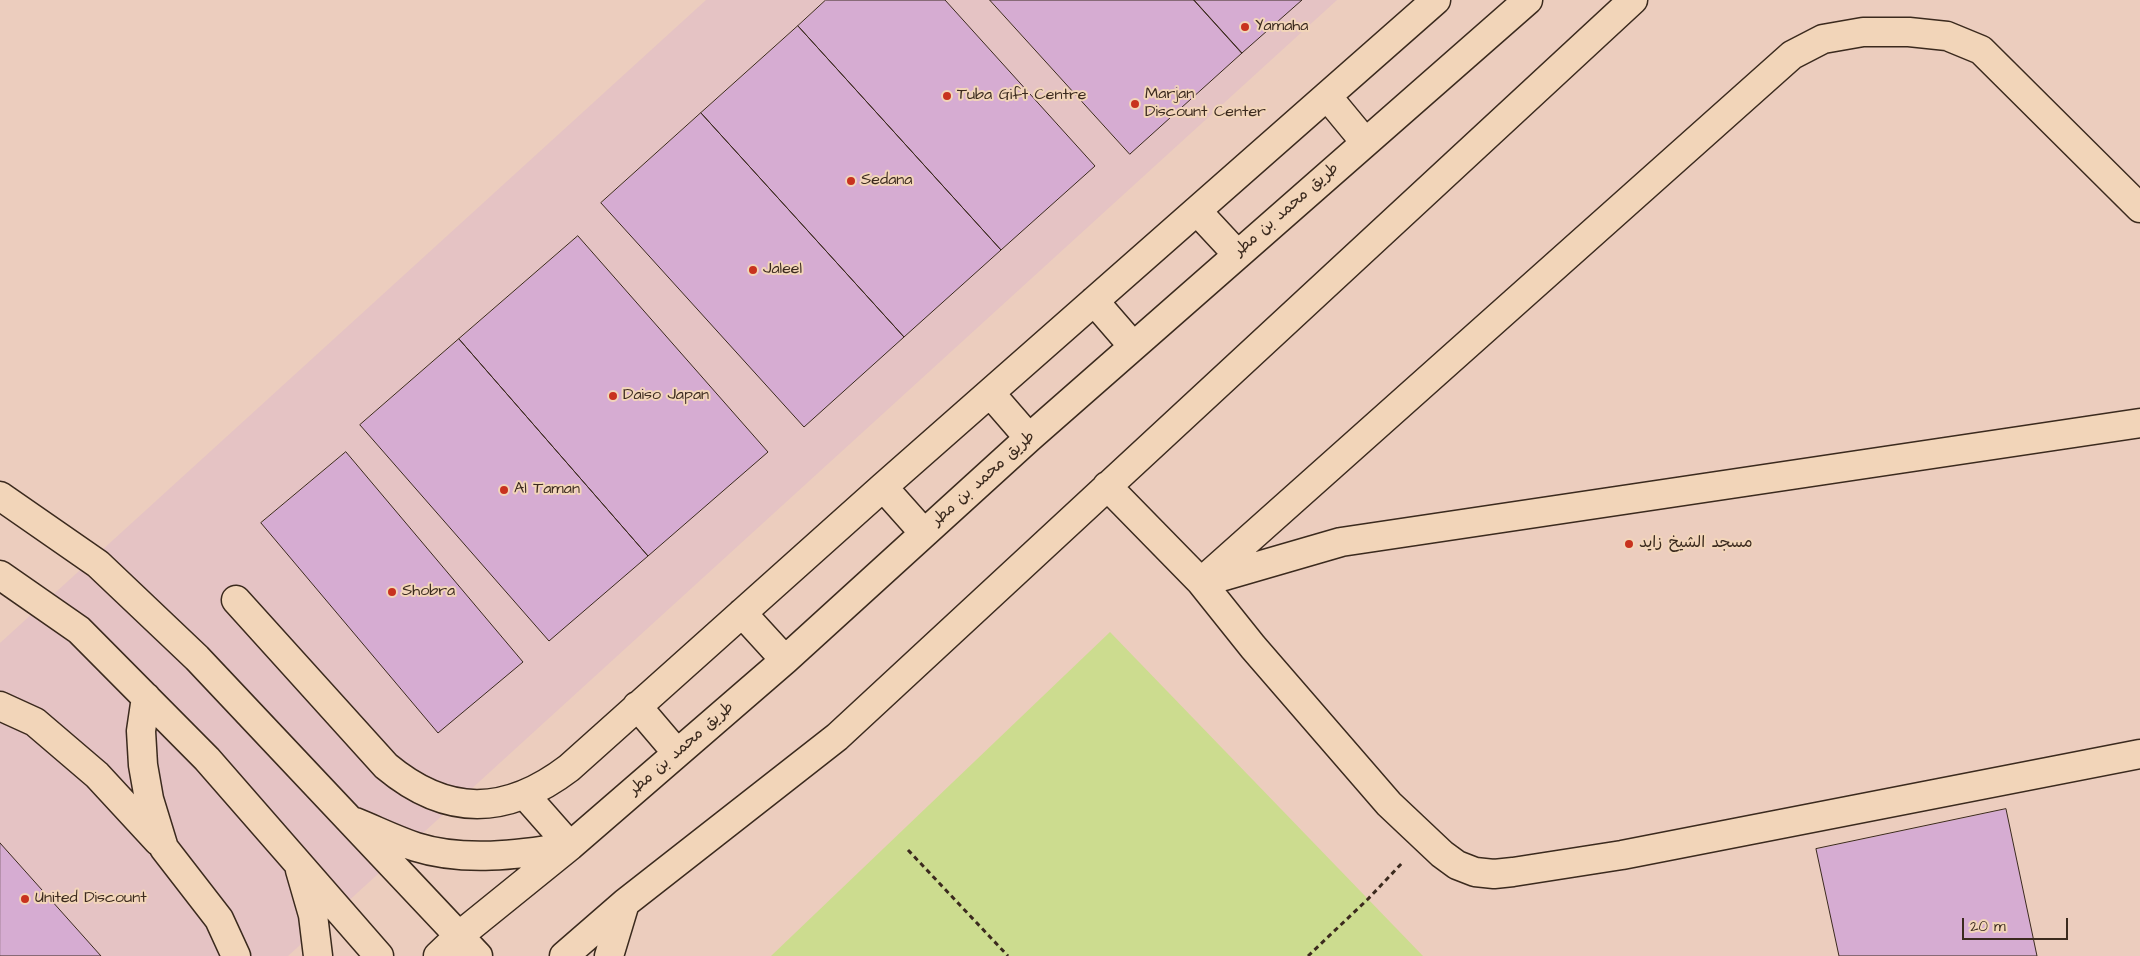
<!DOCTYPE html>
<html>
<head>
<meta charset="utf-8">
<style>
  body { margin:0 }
  #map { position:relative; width:2140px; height:956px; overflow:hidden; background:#eccdbe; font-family:"Architects Daughter",sans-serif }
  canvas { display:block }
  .scale { position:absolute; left:1962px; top:918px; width:106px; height:22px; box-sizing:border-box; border:2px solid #3b2a1e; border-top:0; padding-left:6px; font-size:15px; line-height:18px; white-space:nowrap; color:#3b2a1e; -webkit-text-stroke:4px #f2d5b9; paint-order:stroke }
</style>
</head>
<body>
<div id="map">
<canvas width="2140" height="956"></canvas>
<div class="scale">20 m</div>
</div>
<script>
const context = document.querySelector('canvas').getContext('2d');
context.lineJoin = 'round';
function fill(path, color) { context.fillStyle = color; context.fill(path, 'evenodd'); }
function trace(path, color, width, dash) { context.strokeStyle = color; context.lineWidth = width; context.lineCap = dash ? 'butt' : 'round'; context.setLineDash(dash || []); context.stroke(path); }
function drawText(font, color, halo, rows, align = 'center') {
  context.font = font + ' "Architects Daughter","Playpen Sans Arabic",sans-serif'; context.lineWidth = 4; context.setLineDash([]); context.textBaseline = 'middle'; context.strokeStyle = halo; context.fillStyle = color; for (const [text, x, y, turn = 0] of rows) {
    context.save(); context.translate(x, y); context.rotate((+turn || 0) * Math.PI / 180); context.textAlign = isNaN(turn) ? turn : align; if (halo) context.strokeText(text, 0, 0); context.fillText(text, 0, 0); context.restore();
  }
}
const built = new Path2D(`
  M706 0H1337L288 956H0V643Z`);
const green = new Path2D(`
  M1110 632 1423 956H771Z`);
const building = new Path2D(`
  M826 0H945L1095 166 1001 250 798 26Z
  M990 0H1194L1242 53 1130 154Z
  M1194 0H1302L1242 53Z
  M798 26 1001 250 904 337 701 113Z
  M701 113 904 337 804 427 601 203Z
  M578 236 768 452 648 556 459 339Z
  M459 339 648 556 549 641 360 425Z
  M346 452 523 662 438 733 261 523Z
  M2006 809 2037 956H1839L1816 849Z
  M0 843 101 956H0Z`);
const path = new Path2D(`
  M908 850 1008 956
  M1308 956 1368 899 1403 862`);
const minor = new Path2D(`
  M1327 96 1365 142
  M1197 211 1237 254
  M1094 301 1133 346
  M990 393 1029 438
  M1107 486 1201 582 1253 647 1389 804 1442 854 1457 865 1475 872 1494 874 1513 872 1622 855 2140 754
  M883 487 924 533
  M0 496 98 564 197 658 478 956
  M0 575 79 630 207 759 379 956
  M1210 580 1341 542 2140 423
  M1201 582 1792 55 1823 39 1863 32H1909L1947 36 1981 50 2140 208
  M236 600 386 766C447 817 506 816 569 768L883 487 1436 0
  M742 613 785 660
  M146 697 141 731 143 765 149 799 164 848 219 919 236 956
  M0 706 35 722 97 775 158 841
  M637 706 677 753
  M525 795 570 846
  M355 822C375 830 395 840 416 847 463 862 519 855 566 847
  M300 870 313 915 318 956
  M438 956 460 935 570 846 785 660 1029 438 1528 0
  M564 956 625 903 837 737 1633 0
  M609 956 625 903`);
const markers = [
  [1245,27,5,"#c8321e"],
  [947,96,5,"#c8321e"],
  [1135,104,5,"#c8321e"],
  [851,181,5,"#c8321e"],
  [753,270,5,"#c8321e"],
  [613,396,5,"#c8321e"],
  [504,490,5,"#c8321e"],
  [1629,544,5,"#c8321e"],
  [392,592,5,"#c8321e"],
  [25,899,5,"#c8321e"]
];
const poiNames = [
  ["Yamaha",1255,27],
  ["Marjan",1145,95],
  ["Discount Center",1145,113],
  ["Tuba Gift Centre",957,96],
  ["Sedana",861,181],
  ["Jaleel",763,270],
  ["Daiso Japan",623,396],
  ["Al Taman",514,490],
  ["مسجد الشيخ زايد",1639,544],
  ["Shobra",402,592],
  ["United Discount",35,899]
];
const streetNames = [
  ["طريق محمد بن مطر",1287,210,-41],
  ["طريق محمد بن مطر",984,479,-42],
  ["طريق محمد بن مطر",682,749,-41]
];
fill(built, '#e5c3c4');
fill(green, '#ccdc8f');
fill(building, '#d6acd2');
trace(building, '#3b2a1e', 1);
trace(minor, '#3b2a1e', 31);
trace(path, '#3b2a1e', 3, [5, 4]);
trace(minor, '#f2d5b9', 28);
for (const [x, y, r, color] of markers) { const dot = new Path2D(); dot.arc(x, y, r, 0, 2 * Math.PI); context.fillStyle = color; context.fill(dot); trace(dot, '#f2d5b9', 2); }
drawText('16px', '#3b2a1e', '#f2d5b9', poiNames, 'left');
drawText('16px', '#3b2a1e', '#f2d5b9', streetNames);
</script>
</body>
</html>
